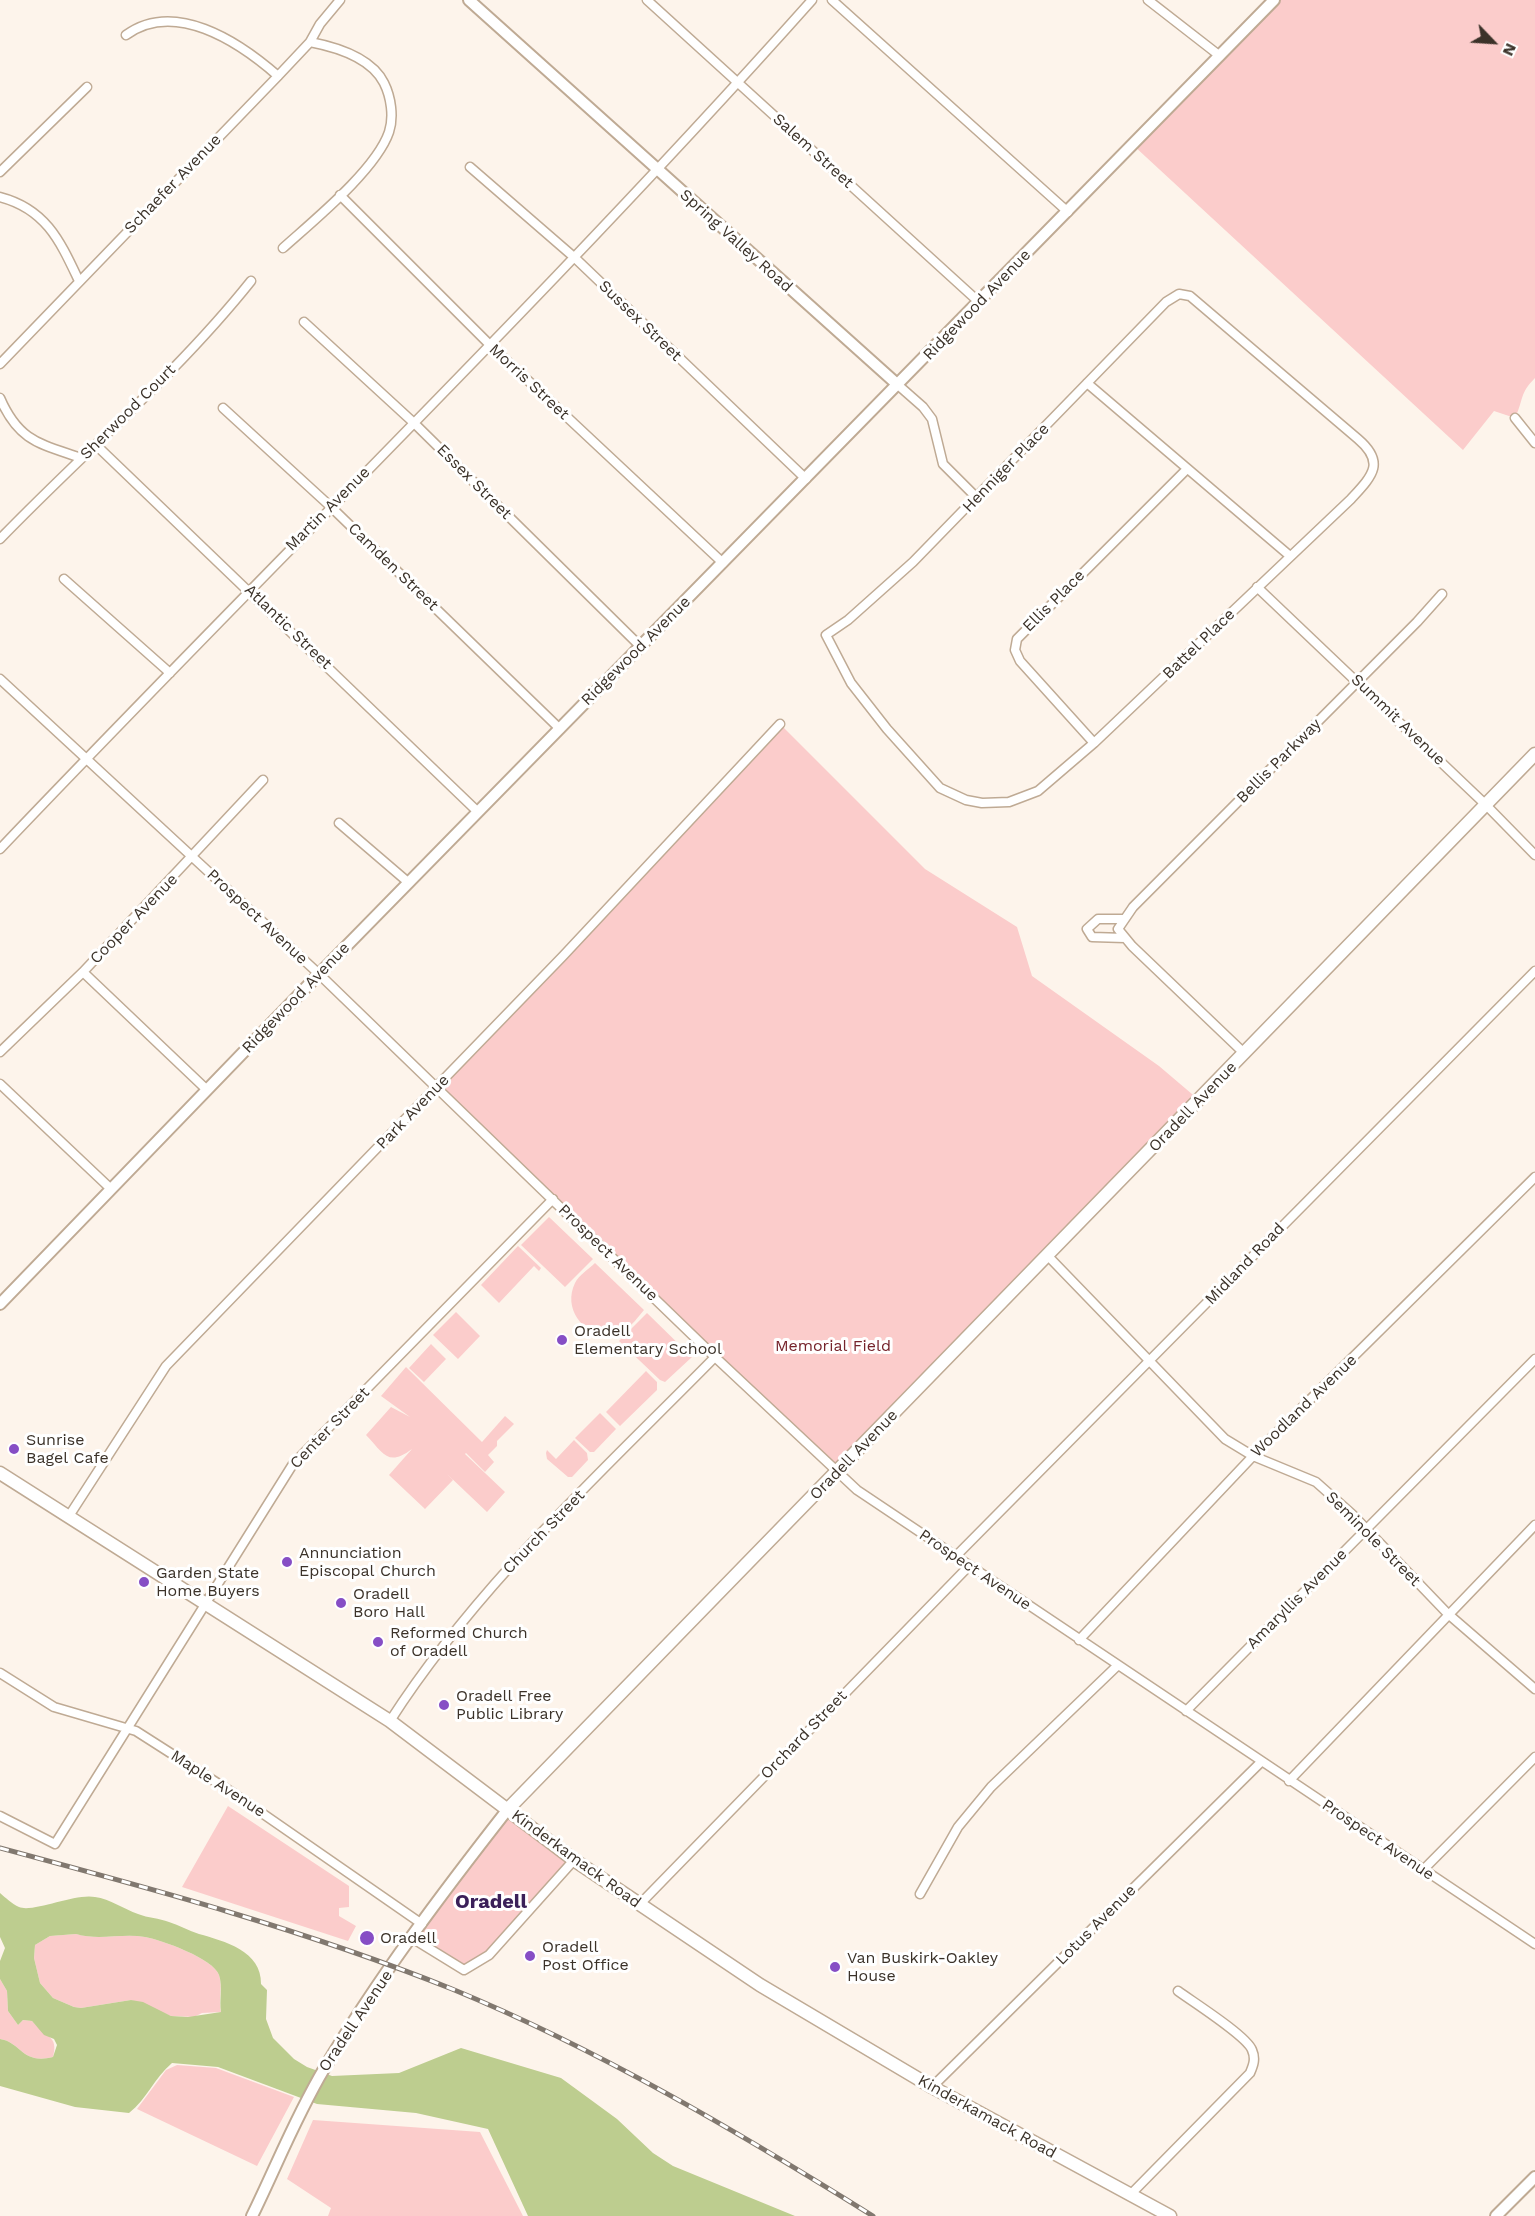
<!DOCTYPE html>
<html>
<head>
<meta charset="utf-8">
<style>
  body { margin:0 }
  #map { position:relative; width:1535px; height:2216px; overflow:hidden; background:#fdf4eb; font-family:"Work Sans",sans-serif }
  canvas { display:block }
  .north { position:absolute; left:1463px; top:12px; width:60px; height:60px; -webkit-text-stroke:4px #fff; paint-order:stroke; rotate:115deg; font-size:16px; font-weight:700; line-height:24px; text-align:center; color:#3b3229 }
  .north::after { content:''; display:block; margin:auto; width:21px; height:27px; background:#3b3229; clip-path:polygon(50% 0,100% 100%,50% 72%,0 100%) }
</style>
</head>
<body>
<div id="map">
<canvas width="1535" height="2216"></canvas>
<div class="north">N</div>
</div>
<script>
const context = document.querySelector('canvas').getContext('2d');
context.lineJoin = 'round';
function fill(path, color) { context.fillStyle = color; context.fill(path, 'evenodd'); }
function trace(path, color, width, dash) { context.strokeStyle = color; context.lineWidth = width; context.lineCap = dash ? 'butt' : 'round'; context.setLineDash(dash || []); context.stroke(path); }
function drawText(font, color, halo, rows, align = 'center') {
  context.font = font + ' "Work Sans",sans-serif'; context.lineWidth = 6; context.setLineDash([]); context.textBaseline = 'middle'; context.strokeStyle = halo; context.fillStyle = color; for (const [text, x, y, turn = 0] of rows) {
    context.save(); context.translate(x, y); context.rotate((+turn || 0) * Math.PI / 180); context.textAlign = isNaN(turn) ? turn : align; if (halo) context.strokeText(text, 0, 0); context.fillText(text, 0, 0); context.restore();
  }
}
const green = new Path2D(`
  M1274 0H1535V378C1519 394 1524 399 1515 418L1494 411 1463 450 1133 145Z
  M780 724 925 869 1017 927 1032 976 1159 1066 1199 1100 838 1472 437 1088Z
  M549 1217 593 1259 565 1287 521 1245Z
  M518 1246 541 1268 539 1271 534 1266 499 1303 481 1285Z
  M595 1263 644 1310C638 1317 632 1326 624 1330 593 1346 560 1314 575 1283 579 1275 589 1269 595 1263Z
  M456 1312 480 1336 458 1359 433 1335Z
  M647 1313 692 1357 665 1382 660 1380 619 1341Z
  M431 1344 446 1359 424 1382 409 1368Z
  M406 1367 482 1442 505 1416 514 1424 497 1441V1446L488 1455 494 1462 485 1472 466 1453 465 1454 505 1492 487 1512 447 1474 453 1480 425 1509 389 1475 412 1449C388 1467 384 1454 366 1435L391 1407 410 1417 381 1396Z
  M646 1371 657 1382V1390L620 1426 606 1412Z
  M600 1413 616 1429 594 1452H590L575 1438Z
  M574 1440 587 1453 588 1460 572 1477H568L547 1459 546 1453 547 1450 556 1459Z
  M228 1806 349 1886V1907L339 1908V1916L356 1926 348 1941 182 1887Z
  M508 1809 574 1860 489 1955 464 1970 412 1938Z
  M76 1934C100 1941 122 1933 145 1937 162 1940 214 1959 219 1975 223 1987 218 2000 221 2012L202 2013 194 2017 171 2016 131 2000 81 2008 74 2007 53 1998 40 1983 34 1958 35 1945 50 1936Z
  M0 1979 7 1991 8 2011 18 2025 23 2020 32 2021C45 2037 59 2035 53 2057 22 2065 21 2042 0 2039Z
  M177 2065 216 2068 294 2097 257 2166 137 2109 166 2070Z
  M313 2120 480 2132 523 2216H328L331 2208 287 2179Z`);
const water = new Path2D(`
  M0 1893C6 1898 12 1904 19 1907 33 1913 75 1893 95 1897 110 1899 124 1909 138 1914 148 1918 159 1918 169 1922 179 1925 189 1931 199 1934 224 1941 262 1951 261 1984L267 1990 266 2019 273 2038 294 2059 307 2067 332 2076 399 2073 461 2048 561 2078 617 2119 653 2153 673 2166 795 2216H528L488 2129 416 2113 317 2104 218 2067 172 2063C154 2078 147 2099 129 2113L75 2107 0 2086V2039C21 2042 22 2065 53 2057L57 2045 54 2039 44 2035 32 2021 23 2020 18 2025 8 2011 7 1991 0 1979V1961L5 1948 0 1937ZM76 1934C99 1941 122 1933 145 1937 162 1940 214 1959 219 1975 223 1987 219 2000 221 2012L188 2017 171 2016 143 2002 131 2000 81 2008 74 2007 53 1998 40 1983 34 1958 35 1945 50 1936Z`);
const minor = new Path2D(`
  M647 0 980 303
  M832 0 1068 212
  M1148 0 1220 56
  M126 35C174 0 237 40 278 76
  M470 167 575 258 806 479
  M0 172 87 87
  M340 195 489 344 723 563
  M0 197C46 209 60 241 79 281
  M283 248C313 221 376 170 389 132 394 117 391 97 384 83 371 57 336 47 310 42
  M1179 294 1190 296 1358 439C1386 463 1372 476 1351 499L1094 743 1038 791 1009 802 982 803 966 800 940 788 887 729 851 683 826 635 848 620 913 562 1166 302Z
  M304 322 414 423 640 646
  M0 364 278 76 310 42 320 24 340 0
  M1087 383 1290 556
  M898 385 923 407 932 419 943 464 977 498
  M0 398C19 442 41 444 81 458
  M223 408 330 506 560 729
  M1515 418 1535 443
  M96 445 478 812
  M0 539C83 453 176 375 251 281
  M64 579 170 673
  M1257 587 1486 805 1535 855
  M0 679 319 974 715 1357 857 1490 1535 1944
  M1094 743 1020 661 1015 650 1017 639 1187 469
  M339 823 409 883
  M0 849C270 565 551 293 812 0
  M1124 919H1098L1087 929 1092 937 1125 938
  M83 972 206 1089
  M0 1052 83 972 263 780
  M1245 1054 1132 946 1118 929 1133 907 1417 622 1442 594
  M0 1084 111 1189
  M1047 1255 1225 1439 1253 1456 1316 1482 1352 1514 1447 1613 1535 1689
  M69 1516 166 1366 563 956 780 724
  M955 1557 1535 971
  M1079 1640 1253 1456 1535 1177
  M0 1673 54 1707 136 1731 233 1793 422 1924
  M1186 1711 1535 1359
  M390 1721C478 1584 601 1473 715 1357
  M1289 1781 1535 1525
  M0 1816 55 1844 293 1464 553 1199
  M1423 1870 1535 1757
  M920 1894 958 1827 991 1787 1117 1666
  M639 1905 969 1566
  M412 1938 464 1970 489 1955 574 1860
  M932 2087 1261 1762
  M1130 2195 1250 2073C1253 2066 1256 2059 1252 2050 1247 2036 1193 2002 1178 1991`);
const tertiary = new Path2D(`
  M469 0 898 385
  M0 1304 319 974 1274 0
  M252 2216C276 2167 296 2116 324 2069 378 1978 443 1892 508 1809
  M1496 2216 1535 2177`);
const primary = new Path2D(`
  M0 1473 390 1721 574 1860 760 1985 932 2087 1170 2216
  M508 1809 1535 754`);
const rail = new Path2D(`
  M0 1848C153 1889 305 1930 452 1989 600 2050 738 2132 873 2216`);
const markers = [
  [562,1340,6,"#864ec5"],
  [14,1449,6,"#864ec5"],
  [287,1562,6,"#864ec5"],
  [144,1582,6,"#864ec5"],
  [341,1603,6,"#864ec5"],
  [378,1642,6,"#864ec5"],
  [444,1705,6,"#864ec5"],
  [367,1938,8,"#864ec5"],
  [530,1956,6,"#864ec5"],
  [835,1967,6,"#864ec5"]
];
const streetNames = [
  ["Salem Street",813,151,42],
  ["Schaefer Avenue",173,184,-46],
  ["Spring Valley Road",736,241,42],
  ["Ridgewood Avenue",977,305,-46],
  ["Sussex Street",640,321,44],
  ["Morris Street",529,382,43],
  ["Sherwood Court",128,412,-45],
  ["Henniger Place",1006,468,-46],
  ["Essex Street",474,482,45],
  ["Martin Avenue",328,509,-45],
  ["Camden Street",393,567,44],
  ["Ellis Place",1054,601,-45],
  ["Atlantic Street",288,627,44],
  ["Battel Place",1199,644,-44],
  ["Ridgewood Avenue",636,651,-45],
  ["Summit Avenue",1398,720,44],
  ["Bellis Parkway",1279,761,-45],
  ["Prospect Avenue",257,917,43],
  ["Cooper Avenue",134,919,-46],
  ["Ridgewood Avenue",296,998,-46],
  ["Oradell Avenue",1193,1107,-46],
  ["Park Avenue",413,1112,-46],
  ["Prospect Avenue",608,1253,44],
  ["Midland Road",1245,1264,-46],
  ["Woodland Avenue",1304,1406,-44],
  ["Center Street",330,1428,-46],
  ["Oradell Avenue",854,1455,-46],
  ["Church Street",544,1532,-46],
  ["Seminole Street",1373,1539,45],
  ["Prospect Avenue",975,1570,34],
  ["Amaryllis Avenue",1297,1599,-45],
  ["Orchard Street",804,1735,-46],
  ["Maple Avenue",218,1784,33],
  ["Prospect Avenue",1378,1840,34],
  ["Kinderkamack Road",576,1859,36],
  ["Lotus Avenue",1096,1925,-45],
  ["Oradell Avenue",356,2021,-56],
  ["Kinderkamack Road",987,2117,29]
];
const poiNames = [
  ["Oradell",574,1331],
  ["Elementary School",574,1349],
  ["Sunrise",26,1440],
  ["Bagel Cafe",26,1458],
  ["Annunciation",299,1553],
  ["Episcopal Church",299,1571],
  ["Garden State",156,1573],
  ["Home Buyers",156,1591],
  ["Oradell",353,1594],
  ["Boro Hall",353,1612],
  ["Reformed Church",390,1633],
  ["of Oradell",390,1651],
  ["Oradell Free",456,1696],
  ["Public Library",456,1714],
  ["Oradell",380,1938],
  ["Oradell",542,1947],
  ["Post Office",542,1965],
  ["Van Buskirk-Oakley",847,1958],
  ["House",847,1976]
];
const parkNames = [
  ["Memorial Field",833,1346]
];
const quarterNames = [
  ["Oradell",491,1902]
];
fill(green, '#fbcccb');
fill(water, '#bdcd8f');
trace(minor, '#bfaa94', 11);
trace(tertiary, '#bfaa94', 14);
trace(primary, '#bfaa94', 15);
trace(minor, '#fff', 8);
trace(tertiary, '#fff', 10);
trace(primary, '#fff', 12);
trace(rail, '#81786f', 5);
trace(rail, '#fff', 3, [9]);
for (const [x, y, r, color] of markers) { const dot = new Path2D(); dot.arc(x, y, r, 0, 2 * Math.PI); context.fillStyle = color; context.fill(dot); trace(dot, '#fff', 2); }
drawText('16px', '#3b3229', '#fff', streetNames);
drawText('16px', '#3b3229', '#fff', poiNames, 'left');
drawText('16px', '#75232b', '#fff', parkNames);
drawText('bold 20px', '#3b2059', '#fff', quarterNames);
</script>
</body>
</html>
